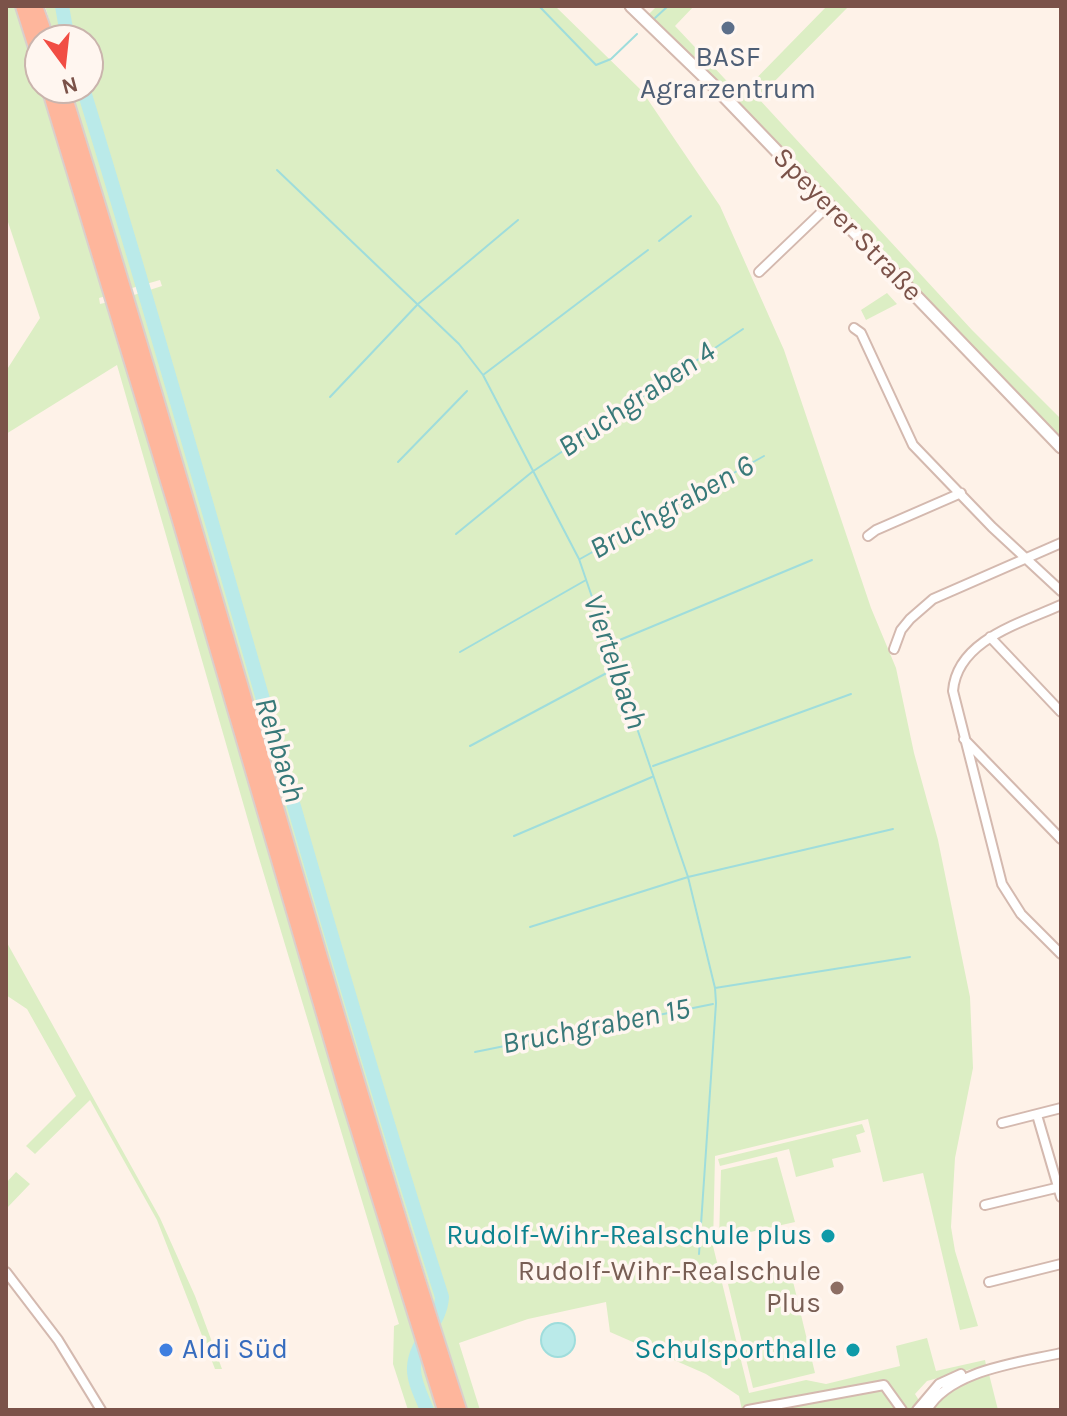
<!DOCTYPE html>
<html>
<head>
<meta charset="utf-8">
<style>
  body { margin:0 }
  #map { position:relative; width:1067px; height:1416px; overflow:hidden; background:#fef2e8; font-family:Karla,sans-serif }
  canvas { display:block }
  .frame { position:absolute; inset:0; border:8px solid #7b5249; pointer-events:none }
  .north { position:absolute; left:24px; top:24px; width:80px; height:80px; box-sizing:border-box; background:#fff6f0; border:2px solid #cab4ad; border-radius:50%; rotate:165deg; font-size:22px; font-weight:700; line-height:32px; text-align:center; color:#7b5249 }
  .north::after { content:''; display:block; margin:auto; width:28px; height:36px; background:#f14d44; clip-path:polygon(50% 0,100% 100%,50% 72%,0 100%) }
</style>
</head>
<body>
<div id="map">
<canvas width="1067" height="1416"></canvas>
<div class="frame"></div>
<div class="north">N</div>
</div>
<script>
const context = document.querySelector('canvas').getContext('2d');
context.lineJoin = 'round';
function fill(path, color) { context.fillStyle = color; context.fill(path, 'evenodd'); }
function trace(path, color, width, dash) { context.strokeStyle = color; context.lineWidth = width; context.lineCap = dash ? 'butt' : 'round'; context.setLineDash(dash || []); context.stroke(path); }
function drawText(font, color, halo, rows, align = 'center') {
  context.font = font + ' Karla,sans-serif'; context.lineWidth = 7; context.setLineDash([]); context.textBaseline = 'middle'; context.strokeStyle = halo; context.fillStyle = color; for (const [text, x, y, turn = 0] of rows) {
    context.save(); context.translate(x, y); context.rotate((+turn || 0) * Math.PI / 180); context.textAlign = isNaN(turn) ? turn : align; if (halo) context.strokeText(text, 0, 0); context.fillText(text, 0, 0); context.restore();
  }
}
const green = new Path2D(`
  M6 6H15L106 296 99 298 100 304 109 302 294 938 438 1410H408L393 1364 394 1326 399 1324 256 848 117 365 6 434V371L40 318 6 216Z
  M45 6H555L642 91 720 206 784 350 871 608 896 668 914 753 938 840 970 997 973 1068 955 1158 951 1227 955 1251 978 1326 960 1330 923 1173 883 1182 868 1119 715 1156 713 1246 749 1393 806 1380 826 1384 900 1366 896 1346 927 1338 936 1371 985 1360 986 1365 927 1381 915 1394 920 1402 910 1410H742L739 1396 706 1374 610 1332 606 1302 528 1319 459 1343 480 1410H467L323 944 134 295 162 286 160 280 132 288 70 88H88V40H55Z
  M657 6H694L675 26 740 95 827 6H849L758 98 972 330 1061 419V442L824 196 815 183 721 84 649 14Z
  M887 293 897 304 866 320 861 310Z
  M6 941 160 1218 195 1296 222 1369H215L157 1220 90 1100 35 1154 26 1146 76 1096 27 1009 6 995Z
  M862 1124 865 1132 856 1135 861 1152 832 1159 834 1167 796 1177 789 1149 720 1166 718 1159Z
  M777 1157 795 1222 719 1239 721 1170Z
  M16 1172 30 1184 6 1209V1183Z
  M790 1269 815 1373 753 1388 728 1284Z
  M989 1374 998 1410H929L931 1406 964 1380Z`);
const water = new Path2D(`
  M541 1340a17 17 0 1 1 34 0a17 17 0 1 1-34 0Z`);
const stream = new Path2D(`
  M539 6 596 65 611 59 637 34
  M655 18 668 6
  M277 170 459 344 483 375 579 559 688 877 715 988 716 1003 699 1254
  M659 241 691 216
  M483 375 648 250
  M330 397 418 304 518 220
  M398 462 467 391
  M456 534 532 472 743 329
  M580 559 764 456
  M610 644 812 560
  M460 652 586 580
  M470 746 616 668
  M653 766 851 694
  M514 836 652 777
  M530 927 688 877 893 829
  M715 988 910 957
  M475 1052 713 1004`);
const river = new Path2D(`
  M62 6 68 40
  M83 88C207 489 314 896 442 1297 441 1323 415 1342 414 1367 413 1381 422 1397 427 1410`);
const minor = new Path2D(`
  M759 272 828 206
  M854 328 861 333 913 445 992 527 1061 591
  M868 536 876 530 961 493
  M1061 605C1021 623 957 640 953 691L1002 884 1021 914 1061 954
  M990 637 1061 712
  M894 649 901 630 910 619 933 599 1061 543
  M964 739 1061 839
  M1037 1115 1061 1197
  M1002 1123 1061 1108
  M985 1205 1060 1187
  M6 1272 58 1340 101 1410
  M989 1282 1061 1264
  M748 1410 884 1385 902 1410
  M917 1410 939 1384 961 1374
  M927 1410C950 1370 1018 1363 1061 1353`);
const tertiary = new Path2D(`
  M631 6 718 90 1061 447`);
const trunk = new Path2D(`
  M23 6 40 60
  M35 6 47 40
  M49 88 178 514 347 1093 445 1410
  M62 88C199 527 318 972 459 1410`);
const markers = [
  [728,28,8,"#5c6f8a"],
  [828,1236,8,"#0f9aa8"],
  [837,1288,8,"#8d6e63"],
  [166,1350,8,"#3f7fe0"],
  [853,1350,8,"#0f9aa8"]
];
const serviceNames = [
  ["BASF",728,58],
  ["Agrarzentrum",728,90]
];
const streetNames = [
  ["Speyerer Straße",847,225,46]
];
const cultureNames = [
  ["Rudolf-Wihr-Realschule plus",812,1236],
  ["Schulsporthalle",837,1350]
];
const educationNames = [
  ["Rudolf-Wihr-Realschule",821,1272],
  ["Plus",821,1304]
];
const shopNames = [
  ["Aldi Süd",182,1350]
];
const waterNames = [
  ["Bruchgraben 4",637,400,-34],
  ["Bruchgraben 6",672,508,-29],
  ["Viertelbach",614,662,71],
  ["Rehbach",279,750,73],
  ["Bruchgraben 15",596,1027,-11]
];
fill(green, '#dceec4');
fill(water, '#baeae9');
trace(water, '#9fdddc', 2);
trace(stream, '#9fdddc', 2);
trace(river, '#baeae9', 14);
trace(minor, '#d4b9af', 12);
trace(tertiary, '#d4b9af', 15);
trace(trunk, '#dacfcc', 18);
trace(minor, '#fff', 8);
trace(tertiary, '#fff', 11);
trace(trunk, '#feb69c', 14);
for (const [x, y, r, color] of markers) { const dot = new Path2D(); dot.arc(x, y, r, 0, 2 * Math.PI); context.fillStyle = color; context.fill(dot); trace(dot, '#fff6f0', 3); }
drawText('28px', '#4e5e75', '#fff6f0', serviceNames);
drawText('28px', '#7b5249', '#fff6f0', streetNames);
drawText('28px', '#0d838f', '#fff6f0', cultureNames, 'right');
drawText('28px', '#785e54', '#fff6f0', educationNames, 'right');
drawText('28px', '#366cbe', '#fff6f0', shopNames, 'left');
drawText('italic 30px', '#387979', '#fff6f0', waterNames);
</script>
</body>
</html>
